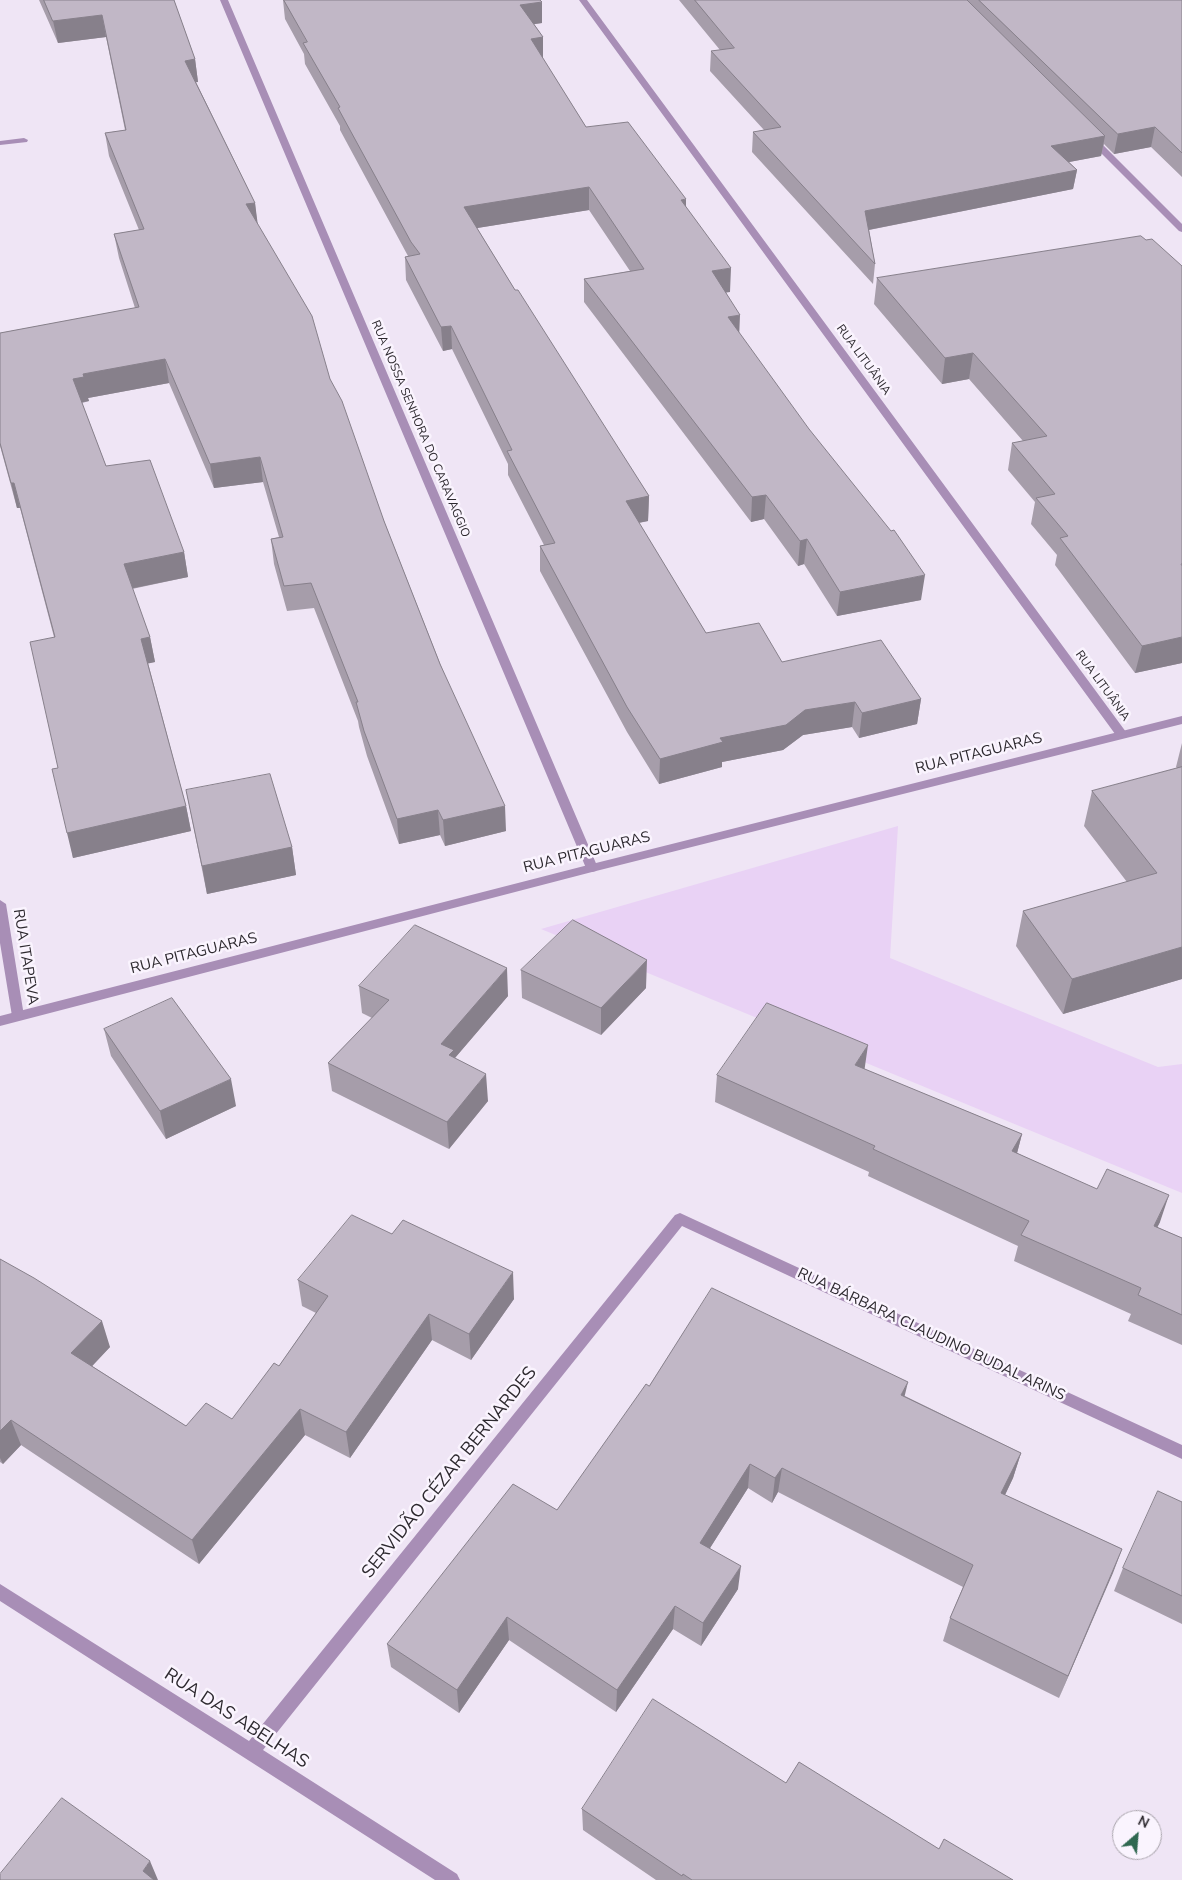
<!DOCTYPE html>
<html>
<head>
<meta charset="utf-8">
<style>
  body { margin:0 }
  #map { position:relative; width:1182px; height:1880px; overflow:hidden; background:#efe5f5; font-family:"Nunito Sans",sans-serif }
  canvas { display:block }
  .north { position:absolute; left:1112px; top:1810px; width:50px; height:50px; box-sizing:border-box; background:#faf4fe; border:1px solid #a8a3ab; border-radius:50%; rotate:27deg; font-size:14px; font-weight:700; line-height:20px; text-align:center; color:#2d292f }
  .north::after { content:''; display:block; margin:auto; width:18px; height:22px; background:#2f6850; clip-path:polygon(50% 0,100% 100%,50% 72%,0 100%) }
</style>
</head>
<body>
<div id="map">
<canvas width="1182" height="1880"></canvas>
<div class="north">N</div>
</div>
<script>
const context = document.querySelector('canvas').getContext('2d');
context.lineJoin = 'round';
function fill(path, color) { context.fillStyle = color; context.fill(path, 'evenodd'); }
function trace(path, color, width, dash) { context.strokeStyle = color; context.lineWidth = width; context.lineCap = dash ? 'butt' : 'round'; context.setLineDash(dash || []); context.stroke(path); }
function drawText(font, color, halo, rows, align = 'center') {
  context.font = font + ' "Nunito Sans",sans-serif'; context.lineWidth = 5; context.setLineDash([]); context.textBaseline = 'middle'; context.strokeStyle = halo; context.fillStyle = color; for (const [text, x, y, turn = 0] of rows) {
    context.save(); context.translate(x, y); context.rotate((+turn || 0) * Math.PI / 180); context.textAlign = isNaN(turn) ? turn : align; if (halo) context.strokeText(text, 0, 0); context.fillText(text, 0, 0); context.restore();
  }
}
const green = new Path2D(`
  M898 826 890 958 1158 1067 1182 1064V1193L541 929Z`);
const service = new Path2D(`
  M24 138 28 140 27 142 0 145V141Z`);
const minor = new Path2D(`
  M220 0H228L598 868 596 871 592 872 586 868Z
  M579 0H587L1126 732 1128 735 1126 738H1118Z
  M0 900 6 904 24 1016 23 1019H13L12 1016 0 943Z
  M680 1213 1182 1445V1459L682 1226 263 1750 457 1874 460 1880H435L0 1601V1584L249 1741 675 1215Z`);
const tertiary = new Path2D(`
  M1089 137H1095L1182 224V232L1179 231 1089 141Z
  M1182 716V724L592 872 0 1026V1016L592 864Z`);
const wall = new Path2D(`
  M39 0H174L195 59 198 82H196L255 203 257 223 330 379 384 521 506 831 445 846 440 835 399 844 367 756 359 727 358 721 314 608 287 611 274 564 271 539 279 537 263 482 214 488 169 383 88 398 89 401 82 403 106 466 184 552 188 577 132 589 150 637 155 662 148 663 186 806 191 831 73 858 58 768 54 637 20 508H17L0 446V333L135 308 119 258 114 234 139 230 109 156 105 133 125 130 106 37 58 43Z
  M283 0H540L542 23 534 24 543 37V59L586 127 686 207 730 292H726L739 333 921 600 837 616 804 564 798 566 764 519 751 522 584 302V279L630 271 589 210 477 228 515 290 649 496 648 521 639 523 706 633 782 662 921 699 917 724 859 738 852 727 803 735 783 750 722 762V767L659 784 627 732 540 571V546L544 545 508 475V464L452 349 443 351 406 280 405 257 408 256 340 130V126L305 64 304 54 285 19Z
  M679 0H1182V177L1151 147 1114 154 1104 144 1101 156 1069 162 1077 170 1073 189 869 230 875 264 873 284 752 152 753 132 764 130 710 71 711 51 720 50Z
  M1141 236 1182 663 1135 673 1055 565 1057 555 1031 524 1035 502 1008 470 1012 443 1023 441 969 379 942 384 874 304 877 278Z
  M1182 743V979L1063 1014 1016 946 1023 911 1127 882 1084 826 1092 791 1177 768 1176 767Z
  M186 790 292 847 296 875 207 894Z
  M521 970 646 988 601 1035 522 998Z
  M359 986 508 996 455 1058 488 1101 449 1149 332 1091 328 1063 372 1018 362 1013Z
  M104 1029 236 1106 166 1139 111 1056Z
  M864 1069 1022 1134 1017 1153 1160 1222 1157 1227 1182 1238V1345L1128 1321 1131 1314 1014 1261 1018 1246 868 1176 869 1172 715 1102 717 1075Z
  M0 1259 110 1347 92 1366 186 1426 232 1419 279 1366 316 1313 302 1306 298 1280 514 1299 471 1360 432 1340 350 1458 305 1435 199 1564 21 1445 3 1464 0 1462Z
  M649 1386 905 1396 1021 1453 1013 1478 1005 1495 1122 1549 1059 1698 943 1641 950 1618 963 1587 778 1492 772 1503 748 1488 710 1548 738 1589 701 1646 673 1629 616 1712 509 1640 459 1713 391 1667 387 1644 557 1510Z
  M1182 1502V1624L1114 1591 1123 1568Z
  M786 1783 939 1849 1013 1880H656L583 1830 582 1809Z`);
const shadedWall = new Path2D(`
  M542 2V23L521 26 520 5Z
  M102 15 106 37 58 43 53 21Z
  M543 37V59L531 39Z
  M195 59 198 82 189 83 185 61Z
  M1155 127 1151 147 1114 154 1118 134Z
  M1105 136 1101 156 1048 166 1051 146Z
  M1077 170 1073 189 863 231 865 211Z
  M589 187V210L465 230 464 207Z
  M686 199V222L681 200Z
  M255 203 258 226 246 204Z
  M731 268 730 292 711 295 712 271Z
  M740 315 739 339 728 317Z
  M451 326 452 349 443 351 441 327Z
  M973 353 969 379 942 384 945 358Z
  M165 359 169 383 88 398 89 401 78 403 73 379 83 374Z
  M260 457 263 482 214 488 210 464Z
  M11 483H14L20 508H17Z
  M766 495 764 519 751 522 752 497Z
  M649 496 648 521 626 525V501Z
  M807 539 804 564 798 566 800 541Z
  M184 552 188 577 129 589 124 564Z
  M925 575 921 600 837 616 840 592Z
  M150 637 155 662 146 664 141 639Z
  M1182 637V663L1135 673 1142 646Z
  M921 699 917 724 859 738 862 713Z
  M855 702 852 727 803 735 783 750 722 762V767L659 784 660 759 720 738 805 710Z
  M186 806 191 831 73 858 67 833Z
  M505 806 506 831 445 846 443 820Z
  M438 810 440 835 399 844 397 819Z
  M292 847 296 875 207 894 202 866Z
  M1182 947V979L1063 1014 1072 979Z
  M647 960 646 988 601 1035V1008Z
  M507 968 508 996 454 1059 456 1078 441 1044Z
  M868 1045 864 1073 855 1065Z
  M486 1074 488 1101 449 1149 447 1122Z
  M231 1079 236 1106 166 1139 160 1111Z
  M1022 1134 1015 1161 1012 1151Z
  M1169 1195 1160 1222 1145 1252 1154 1226Z
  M513 1272 514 1299 471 1360 469 1334Z
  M429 1314 432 1340 350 1458 346 1432Z
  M102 1321 110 1347 80 1379 71 1353Z
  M908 1382 902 1407 901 1395Z
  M300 1409 305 1435 199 1564 192 1540Z
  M11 1420 21 1445 3 1464 0 1458V1431Z
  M1021 1453 1013 1478 994 1518 1001 1493Z
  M750 1464 748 1488 698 1567 700 1543Z
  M782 1468 778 1492 772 1503 775 1478Z
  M1122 1549 1113 1573 1059 1698 1068 1676Z
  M741 1566 738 1589 701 1646 703 1623Z
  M675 1606 673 1629 616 1712 617 1690Z
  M507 1617 509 1640 459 1713 457 1690Z
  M150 1861 158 1880H147L143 1871Z`);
const building = new Path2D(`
  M44 0H174L195 59 185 61 255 203 246 204 312 316 330 379 342 401 384 521 440 664 505 806 443 820 438 810 397 819 364 731 356 702H358L311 583 284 586 271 539 283 537 260 457 210 464 165 359 83 374 84 377 73 379 106 466 150 460 184 552 124 564 150 637 141 639 186 806 67 833 52 769 58 768 30 642 55 637 14 483H11L0 443V333L139 307 114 234 144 229 105 133 126 130 102 15 53 21Z
  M284 0H540L542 2 520 5 543 37 531 39 586 127 628 122 686 199 681 200 731 268 712 271 740 315 728 317 809 429 891 531 894 530 925 575 840 592 807 539 800 541 766 495 752 497 584 279 644 269 589 187 464 207 515 290H518L649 496 626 501 706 633 759 623 782 662 881 640 921 699 862 713 855 702 805 710 786 725 720 738 723 742 660 759 627 707 540 546 555 543 507 451 512 450 451 326 441 327 405 257 420 254 411 242 338 108 340 107 303 43 307 42Z
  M695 0H967L1105 136 1051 146 1077 170 865 211 875 264 753 132 781 127 711 51 734 48Z
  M979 0H1182V153L1155 127 1118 134Z
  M1141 236 1146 240 1152 239 1182 266V564H1181L1182 566V637L1142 646 1060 538 1068 536 1036 498 1055 494 1012 443 1047 436 973 353 945 358 877 278Z
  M1182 767V947L1072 979 1023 911 1157 873 1092 791Z
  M270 774 292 847 202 866 186 790Z
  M573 920 647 960 601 1008 521 970Z
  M415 925 507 968 441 1044 454 1050 449 1055 486 1074 447 1122 328 1063 389 1000 359 986Z
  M172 998 231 1079 160 1111 104 1029Z
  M767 1003 868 1045 855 1065 1022 1134 1012 1151 1097 1189 1107 1169 1169 1195 1154 1226 1182 1238V1315L1138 1295 1141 1288 1021 1235 1029 1221 873 1149 875 1146 717 1075Z
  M352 1215 392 1234 403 1220 513 1272 469 1334 429 1314 346 1432 300 1409 192 1540 11 1420 0 1431V1259L34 1278 102 1321 71 1353 186 1426 206 1403 232 1419 274 1363 279 1366 328 1296 298 1280Z
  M712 1288 908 1382 901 1395 1021 1453 1001 1493 1122 1549 1068 1676 950 1618 973 1565 782 1468 775 1478 750 1464 700 1543 741 1566 703 1623 675 1606 617 1690 507 1617 457 1690 387 1644 513 1484 557 1510 646 1384 649 1386Z
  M1158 1491 1182 1502V1596L1123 1568Z
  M653 1699 786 1783 799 1762 939 1849 944 1839 1013 1880H692L683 1874 682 1876 582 1809Z
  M62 1798 150 1861 143 1871 154 1880H0V1874Z`);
const farStreetnames = [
  ["RUA LITUÂNIA",863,360,54],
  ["RUA NOSSA SENHORA DO CARAVAGGIO",420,429,67],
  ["RUA LITUÂNIA",1102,686,54]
];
const streetNames = [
  ["RUA PITAGUARAS",979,754,-14],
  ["RUA PITAGUARAS",587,853,-14],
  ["RUA PITAGUARAS",194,954,-14],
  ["RUA ITAPEVA",25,957,81],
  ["RUA BÁRBARA CLAUDINO BUDAL ARINS",931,1335,25]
];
const nearStreetnames = [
  ["SERVIDÃO CÉZAR BERNARDES",450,1473,-51],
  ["RUA DAS ABELHAS",236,1719,33]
];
fill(green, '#e9d2f5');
fill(service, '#a88eb6');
fill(minor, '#a88eb6');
fill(tertiary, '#a88eb6');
fill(wall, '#a69daa');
fill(shadedWall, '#87808b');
fill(building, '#c1b7c6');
trace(building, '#87808b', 1);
drawText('12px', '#2d292f', '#faf4fe', farStreetnames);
drawText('15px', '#2d292f', '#faf4fe', streetNames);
drawText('18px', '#2d292f', '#faf4fe', nearStreetnames);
</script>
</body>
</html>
